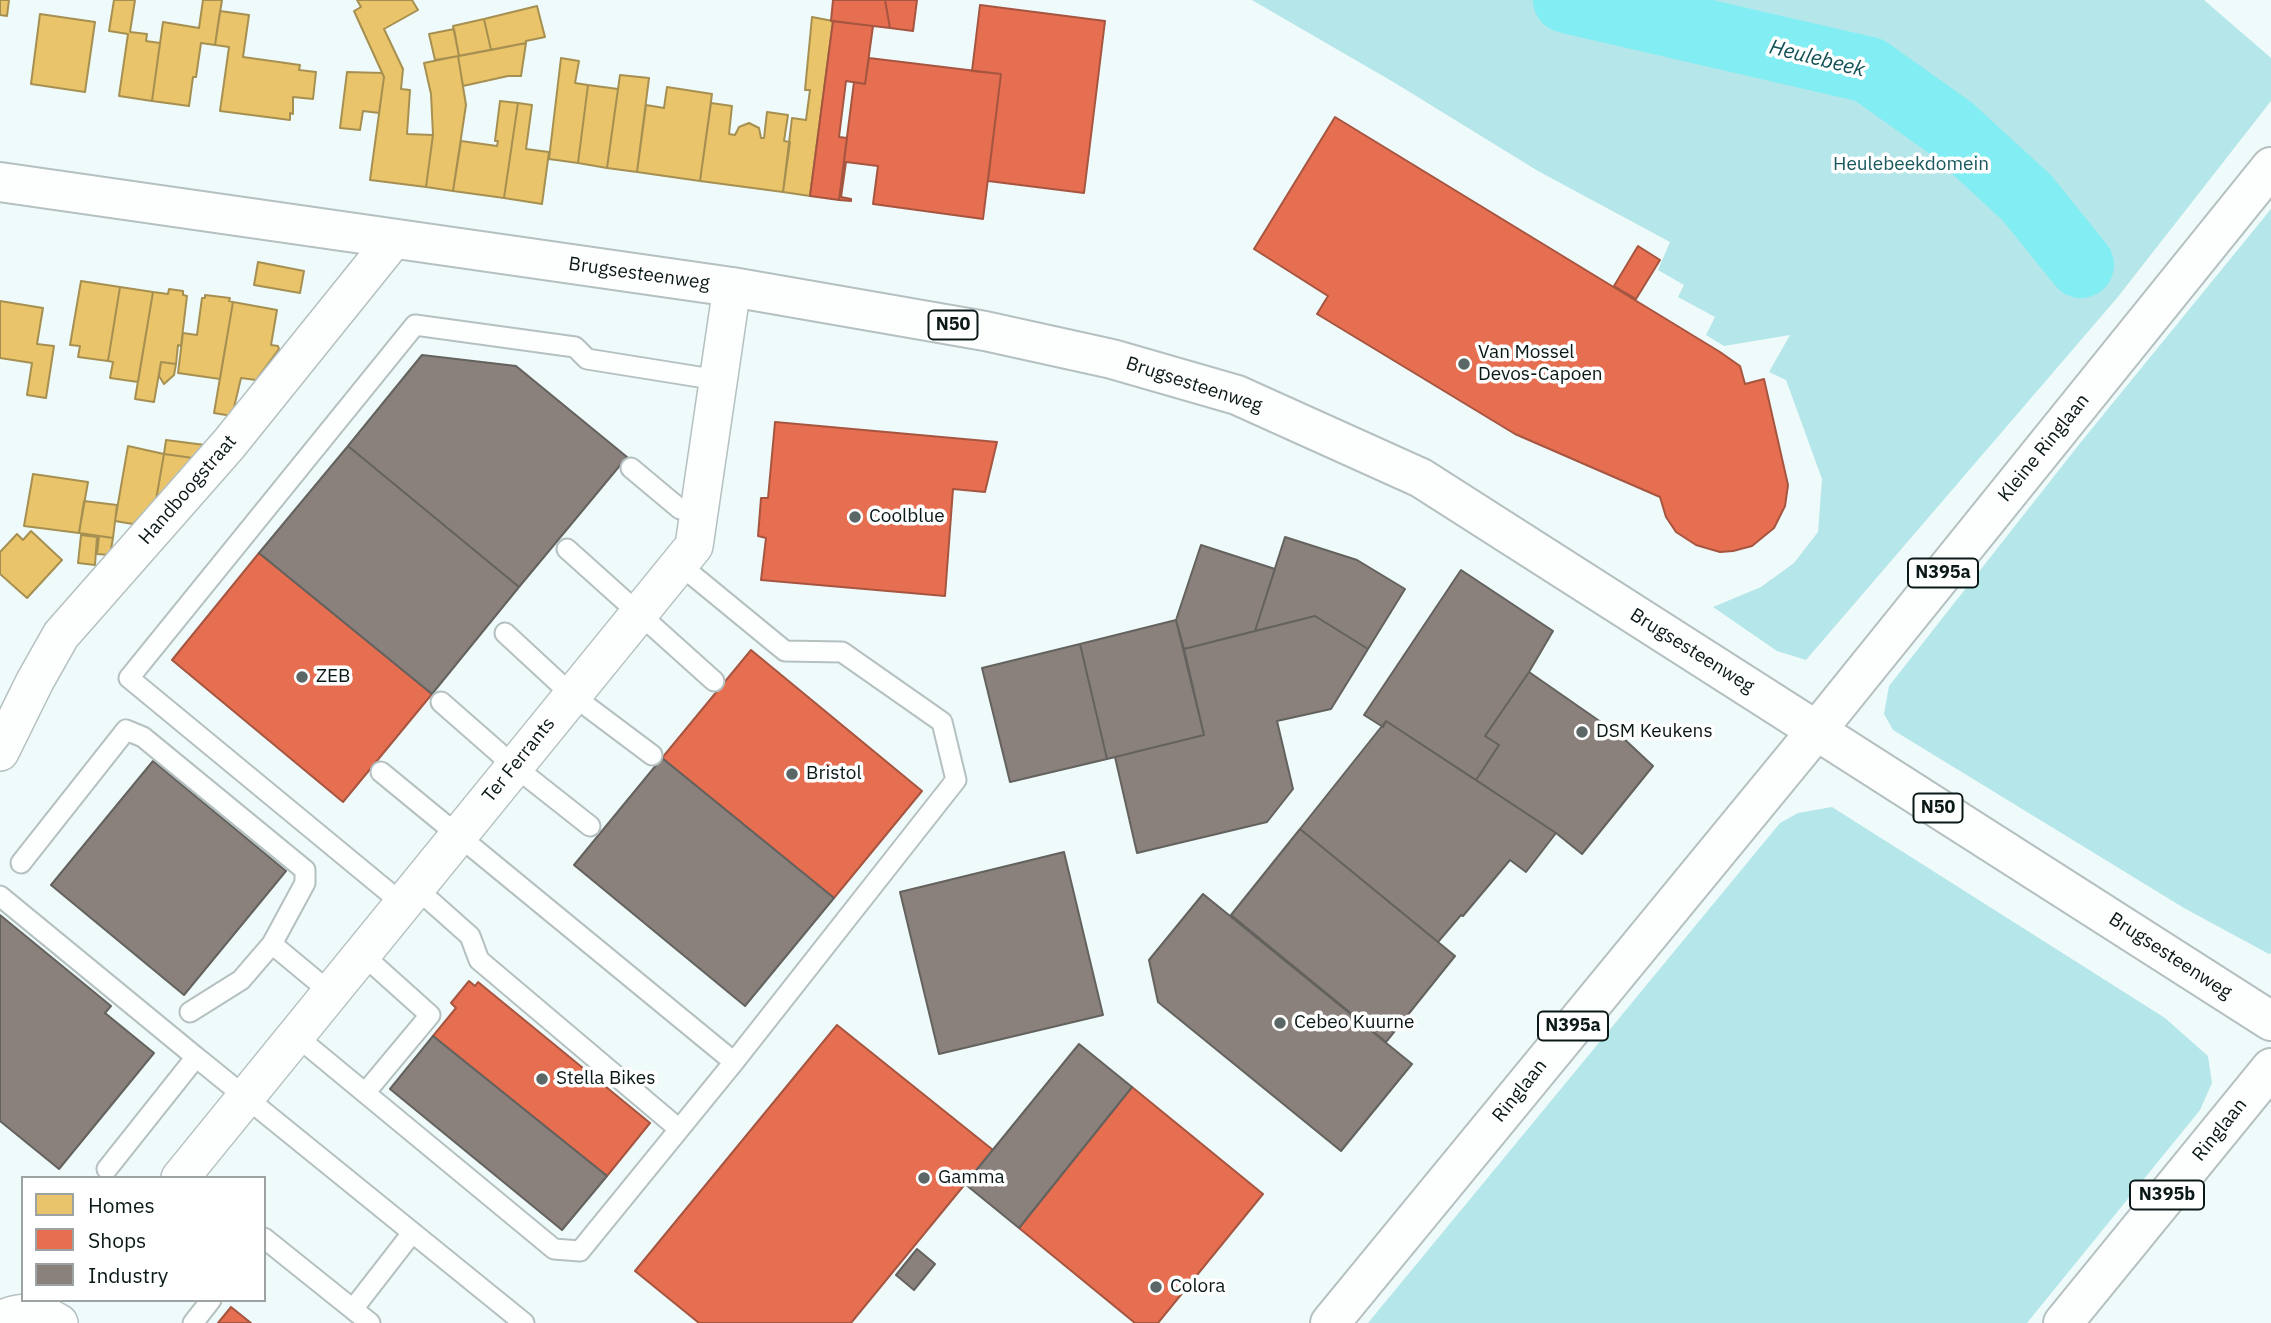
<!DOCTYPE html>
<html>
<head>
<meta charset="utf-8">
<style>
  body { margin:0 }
  #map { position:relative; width:2271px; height:1323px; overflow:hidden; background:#effafa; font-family:"IBM Plex Sans",sans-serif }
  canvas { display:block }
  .legend { position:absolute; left:21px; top:1176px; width:245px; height:126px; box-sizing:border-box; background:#fff; border:2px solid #9da3a3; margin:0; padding:9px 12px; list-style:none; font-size:21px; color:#0b1818 }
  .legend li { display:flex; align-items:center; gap:14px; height:35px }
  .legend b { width:35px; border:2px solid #9da3a3 }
</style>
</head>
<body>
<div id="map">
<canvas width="2271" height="1323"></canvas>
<ul class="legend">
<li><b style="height:19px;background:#e9c46a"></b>Homes</li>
<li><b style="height:19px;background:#e76f51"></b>Shops</li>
<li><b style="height:19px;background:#8a817c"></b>Industry</li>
</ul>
</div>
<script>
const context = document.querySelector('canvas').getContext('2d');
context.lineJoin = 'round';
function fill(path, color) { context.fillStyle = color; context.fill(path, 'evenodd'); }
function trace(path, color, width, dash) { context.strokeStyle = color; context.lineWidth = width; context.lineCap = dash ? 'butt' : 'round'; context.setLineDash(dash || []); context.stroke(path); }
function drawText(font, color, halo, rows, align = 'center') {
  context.font = font + ' "IBM Plex Sans",sans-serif'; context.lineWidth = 7; context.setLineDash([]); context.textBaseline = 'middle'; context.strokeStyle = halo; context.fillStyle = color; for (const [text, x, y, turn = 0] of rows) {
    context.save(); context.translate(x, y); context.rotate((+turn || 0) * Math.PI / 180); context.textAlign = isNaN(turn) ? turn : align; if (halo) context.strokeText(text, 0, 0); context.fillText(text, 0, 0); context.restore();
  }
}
const green = new Path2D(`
  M1252 0H2204L2271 58V101L2117 298 1806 660 1777 651 1713 607 1761 587 1794 563 1818 532 1822 479 1786 380 1769 372 1790 335 1724 346 1706 335 1715 317 1678 297 1684 285 1658 270 1670 242 1538 171 1395 83Z
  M2271 209V953L2269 954 2184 908 1893 730 1884 714 1889 686 2081 442Z
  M1832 807 2165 1018 2208 1056 2212 1083 2200 1110 2027 1323H1368L1780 823 1798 813Z`);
const homes = new Path2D(`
  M0 0H9L7 16 0 15Z
  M114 0H135L130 32 147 34 146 41 160 43 152 101 119 96 128 34 109 31Z
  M203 0H222L215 45 201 43 196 77H193L189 106 152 101 163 22 199 28Z
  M357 0H412L418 10 384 29 403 69 401 89 410 90 407 134 433 135 426 187 370 180 384 77 354 11 361 7Z
  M537 6 545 37 526 41V43L491 50 484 19Z
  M220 11 249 15 243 57 300 65 299 70 316 72 313 99 293 97V114L290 113V120L220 111 229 47 215 45Z
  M40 14 95 22 85 92 31 84Z
  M812 17 833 21 810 196 783 192 792 118 806 120 810 90H805Z
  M484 19 491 50 459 56 453 26Z
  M454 29 459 56 435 60 429 34Z
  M526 43 521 76H508L463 86 458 56Z
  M458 56 466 105 453 191 426 187 433 135 431 94 424 63Z
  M561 58 579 61 575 83 588 85 578 163 549 159Z
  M347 72 382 73 384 77 379 113 363 111 360 130 340 128Z
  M620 75 649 78 637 172 607 168Z
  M588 85 618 89 607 168 578 163Z
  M667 87 712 94 700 181 637 172 646 105 664 108Z
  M500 101 518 103 504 198 453 191 461 141 497 146 498 141H495Z
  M518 103 532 105 526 149 549 152 542 204 504 198Z
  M711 103 732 106 729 134 735 135 739 127 749 123 759 128 761 138H764L767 112 788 115 784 141 790 142 783 192 700 181Z
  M258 262 304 271 300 293 254 285Z
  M81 281 120 287 108 361 78 357 80 346 70 345Z
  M120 287 153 292 138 382 110 378 113 362 108 361Z
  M169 289 183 291V295L187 296 181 346 178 345 176 364 161 362 154 402 135 399 153 292 168 294Z
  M205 295 230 298 229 301 233 302 220 379 178 373 183 333 197 335 202 298H205Z
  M0 301 43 308 37 344 54 346 46 398 27 395 32 363 0 358Z
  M233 302 277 310 271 345 278 346 279 349 256 380 241 378 232 416 214 413Z
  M161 362 176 364 174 375 164 384 159 376Z
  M166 440 205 445 193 458 164 454Z
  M128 446 164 454 156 500 133 524 115 521Z
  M164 454 193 458 156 500Z
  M33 474 88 482 79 533 24 526Z
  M84 501 117 505 113 538 79 533Z
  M31 531 62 560 27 598 0 574V552L17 534 23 540Z
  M81 535 97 537 95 565 78 563Z
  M99 536 113 538 110 555 97 554Z`);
const shops = new Path2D(`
  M833 0H885L890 28 831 21Z
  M885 0H917L913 31 890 28Z
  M980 5 1105 21 1084 193 988 181 1001 74 972 71Z
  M833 21 873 26 865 84 846 81 839 137 847 138 839 200 810 196Z
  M869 58 1001 74 983 219 873 204 878 166 846 162 841 197 851 199V201L839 200 854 82 865 84Z
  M1335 117 1720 352 1740 366 1745 384 1764 379 1788 485 1785 506 1774 528 1752 546 1733 551 1720 552 1696 545 1676 532 1666 517 1660 497 1515 434 1317 314 1328 296 1254 249Z
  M1638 246 1660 260 1636 299 1614 286Z
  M775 422 997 442 985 492 953 489 945 596 761 580 766 538 758 536 761 498H768Z
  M259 553 432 694 343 802 172 660Z
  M751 650 922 791 834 898 662 758Z
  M469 981 475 986 478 982 650 1123 607 1176 433 1036 456 1008 451 1003Z
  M837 1025 993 1150 851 1323H699L635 1271Z
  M1132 1087 1263 1194 1158 1323H1135L1019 1228Z
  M231 1307 251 1323H218Z`);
const industry = new Path2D(`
  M422 355 516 366 627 457 519 587 348 446Z
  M348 446 519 587 432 694 259 553Z
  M1285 537 1357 560 1405 589 1368 649 1315 616 1255 631Z
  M1201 545 1275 569 1255 631 1184 649 1176 620Z
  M1461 570 1553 631 1529 672 1485 736 1499 745 1476 780 1386 721 1383 727 1364 715Z
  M1315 616 1368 649 1331 709 1277 721 1293 789 1267 822 1137 853 1115 757 1204 735 1184 649Z
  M1176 620 1204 735 1107 759 1080 644Z
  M1080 644 1107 759 1010 782 982 668Z
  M1529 672 1621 736 1653 766 1582 854 1556 833 1476 780 1499 745 1485 736Z
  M1386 721 1556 833 1526 872 1510 860 1463 916 1461 915 1438 942 1300 829Z
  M662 758 834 898 745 1006 574 865Z
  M153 761 286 871 184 995 51 885Z
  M1300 829 1455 956 1386 1042 1231 915Z
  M1064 852 1103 1015 939 1054 900 892Z
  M1203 894 1412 1064 1341 1151 1158 1002 1149 960Z
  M0 915 111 1006 105 1013 154 1053 59 1169 0 1121Z
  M433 1036 607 1176 562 1230 390 1089Z
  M1079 1044 1132 1087 1019 1228 965 1184Z
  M917 1249 935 1264 914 1290 896 1275Z`);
const river = new Path2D(`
  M1566 0 1869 70 1952 129 2027 198 2081 265`);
const service = new Path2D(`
  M631 468 680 509H699
  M567 549 714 681
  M505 633 572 695 652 755
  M441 702 514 766 590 826
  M381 772 734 1062
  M21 863 126 730 143 737 305 870V883L272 944
  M416 888 470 936 479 960 679 1129
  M0 896 196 1057
  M403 904 129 678 415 325 575 347 587 359 718 380
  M362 954 430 1015 365 1093
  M190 1012 241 980 272 944 331 993
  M295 1035 554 1249 580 1251 734 1062 956 780 942 722 842 652 785 651 679 564
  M107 1169 196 1057 524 1323
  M264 1238 370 1323
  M353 1309 412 1233
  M193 1323 211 1300`);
const minor = new Path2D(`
  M0 752 35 681 61 635 229 444 394 239
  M180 1178 694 546 732 287
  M0 1320C21 1310 39 1311 59 1323`);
const primary = new Path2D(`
  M0 182 732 287 985 331 1112 359 1237 395 1421 478 2271 1021
  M1330 1323 1817 730 2271 167
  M2063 1323 2271 1068`);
const markers = [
  [1464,364,7,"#5b6767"],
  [855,517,7,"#5b6767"],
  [302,677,7,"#5b6767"],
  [1582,732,7,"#5b6767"],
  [792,774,7,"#5b6767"],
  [1280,1023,7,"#5b6767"],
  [542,1079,7,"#5b6767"],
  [924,1178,7,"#5b6767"],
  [1156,1287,7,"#5b6767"]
];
const shields = [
  [953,325,49],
  [1943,573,70],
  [1938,808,49],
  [1573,1026,70],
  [2167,1195,74]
];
const shieldNames = [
  ["N50",953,325],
  ["N395a",1943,573],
  ["N50",1938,808],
  ["N395a",1573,1026],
  ["N395b",2167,1195]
];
const parkNames = [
  ["Heulebeekdomein",1911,165]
];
const streetNames = [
  ["Brugsesteenweg",639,274,8],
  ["Brugsesteenweg",1194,385,18],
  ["Kleine Ringlaan",2044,448,-51],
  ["Handboogstraat",188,490,-49],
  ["Brugsesteenweg",1692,651,32],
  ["Ter Ferrants",519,760,-51],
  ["Brugsesteenweg",2170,956,33],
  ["Ringlaan",1520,1091,-51],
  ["Ringlaan",2220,1130,-51]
];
const poiNames = [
  ["Van Mossel",1478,353],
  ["Devos-Capoen",1478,375],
  ["Coolblue",869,517],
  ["ZEB",316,677],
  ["DSM Keukens",1596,732],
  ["Bristol",806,774],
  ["Cebeo Kuurne",1294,1023],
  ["Stella Bikes",556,1079],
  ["Gamma",938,1178],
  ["Colora",1170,1287]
];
const waterNames = [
  ["Heulebeek",1817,59,14]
];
fill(green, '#b5e6e9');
fill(homes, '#e9c46a');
trace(homes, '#a69051', 2);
fill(shops, '#e76f51');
trace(shops, '#a55540', 2);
fill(industry, '#8a817c');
trace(industry, '#64625e', 2);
trace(river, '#82eef4', 66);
trace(service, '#b5c0c0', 23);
trace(minor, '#b5c0c0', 40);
trace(primary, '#b5c0c0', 42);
trace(service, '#fdfefe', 19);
trace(minor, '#fdfefe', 37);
trace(primary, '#fdfefe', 38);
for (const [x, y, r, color] of markers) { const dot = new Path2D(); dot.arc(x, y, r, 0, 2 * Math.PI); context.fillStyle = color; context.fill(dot); trace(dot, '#fff', 2.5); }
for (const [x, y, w] of shields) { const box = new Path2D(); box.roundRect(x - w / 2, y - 14.5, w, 29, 5); context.fillStyle = '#fff'; context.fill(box); trace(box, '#0b1818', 2); }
drawText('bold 18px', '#0b1818', null, shieldNames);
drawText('19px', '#19585c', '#fff', parkNames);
drawText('19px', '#0b1818', '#fff', streetNames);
drawText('19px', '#0b1818', '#fff', poiNames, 'left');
drawText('italic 21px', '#125256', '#fff', waterNames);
</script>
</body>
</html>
